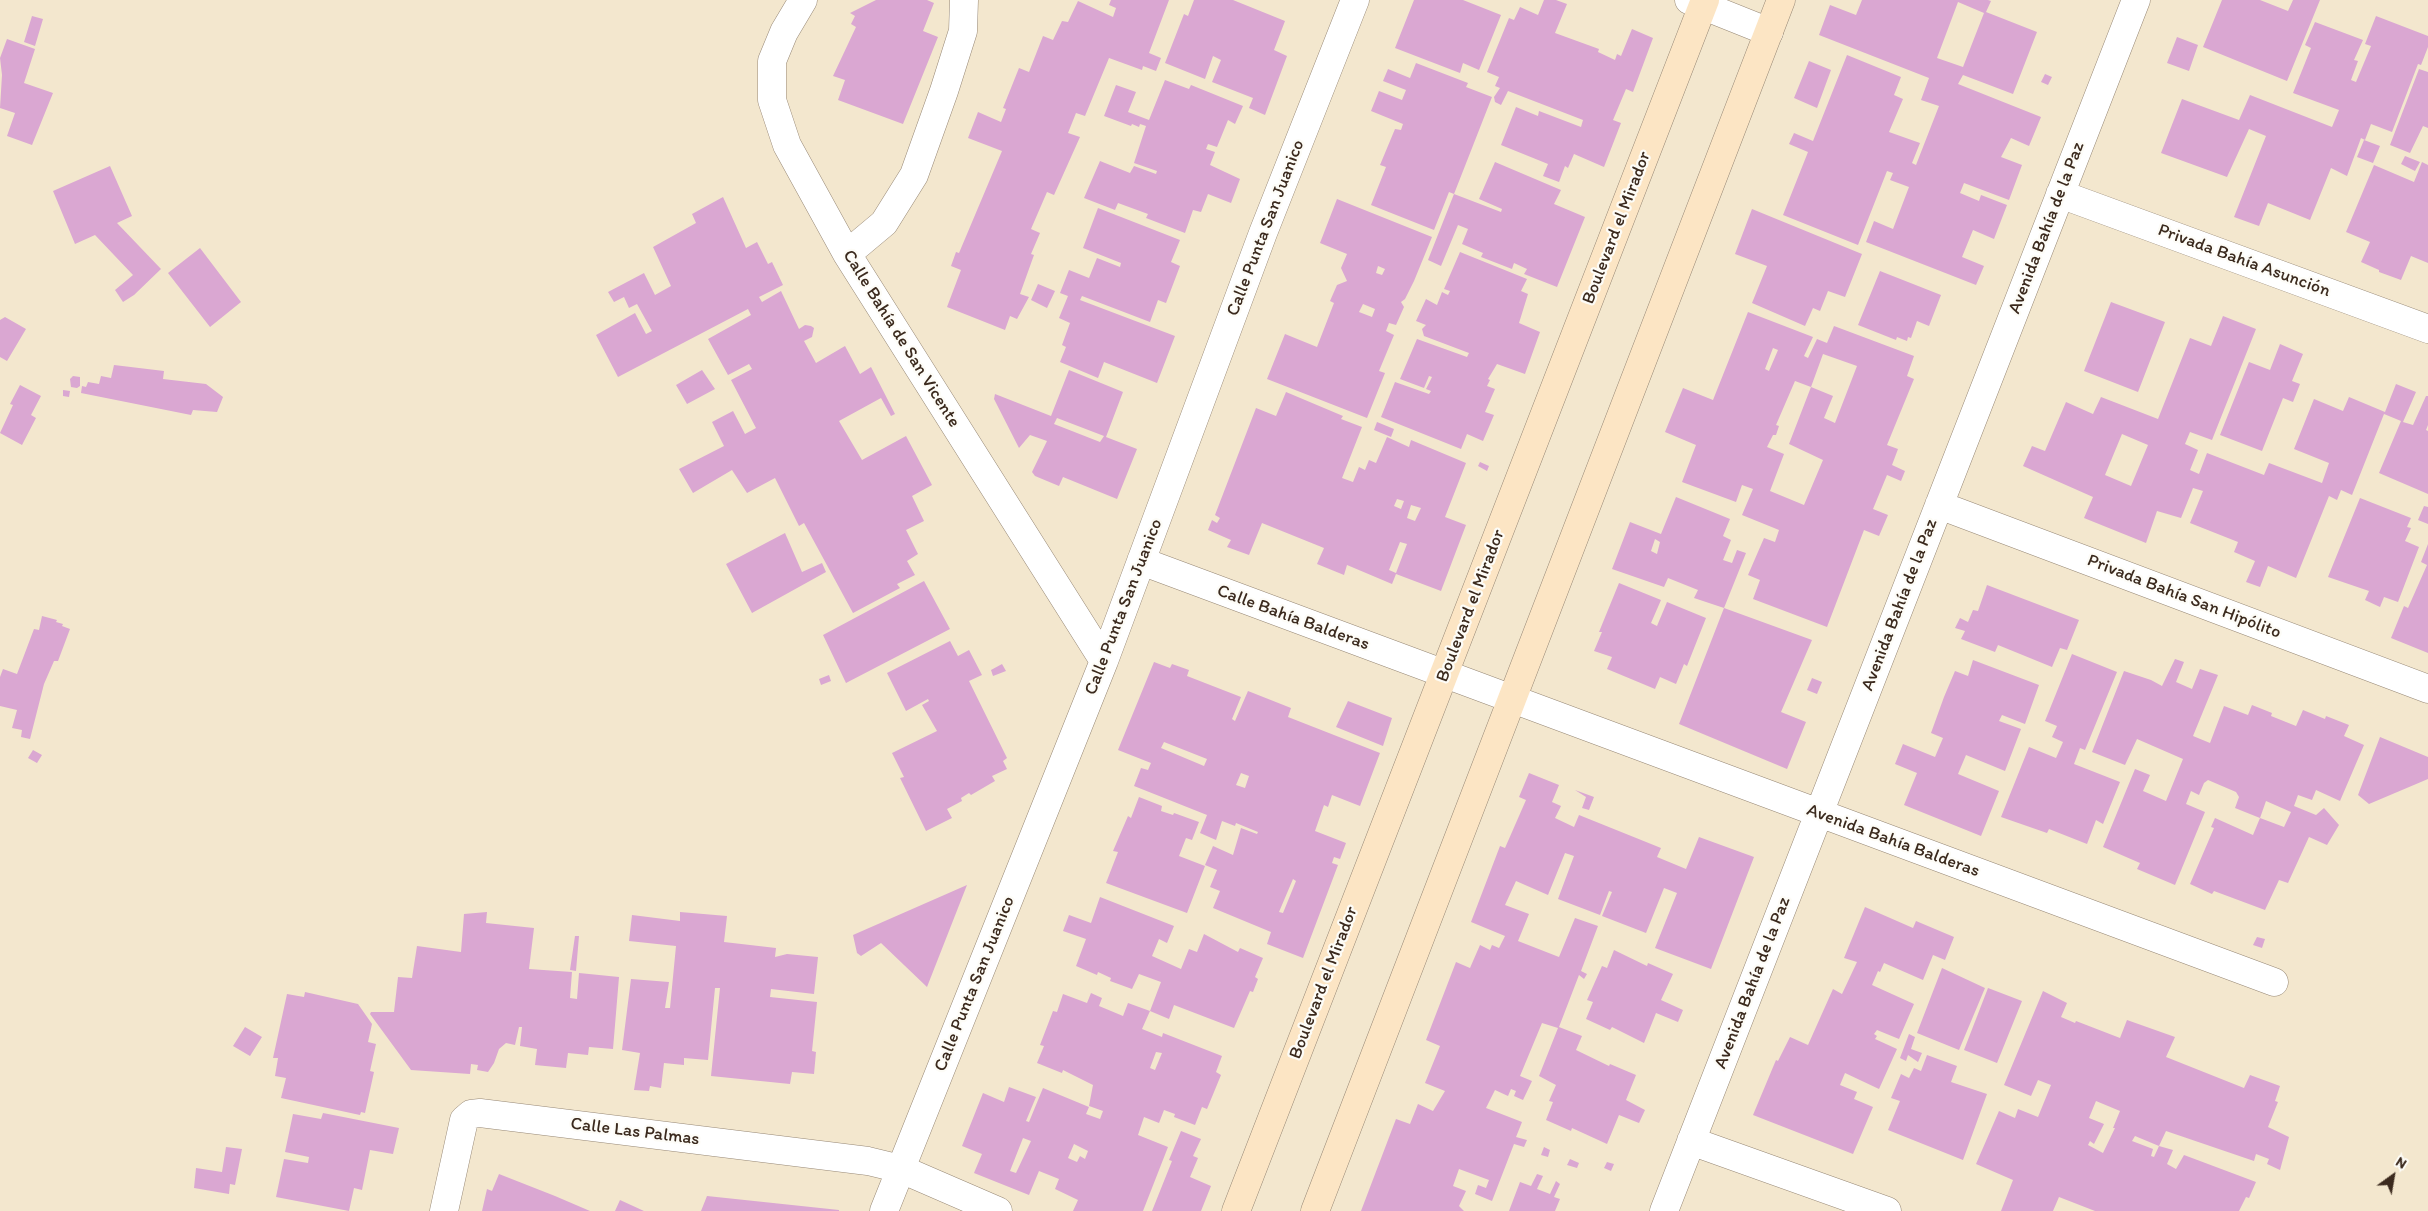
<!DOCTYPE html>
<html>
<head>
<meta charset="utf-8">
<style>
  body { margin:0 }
  #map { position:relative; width:2428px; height:1211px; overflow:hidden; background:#f3e7ce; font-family:Itim,sans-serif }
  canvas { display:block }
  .north { position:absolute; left:2368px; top:1151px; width:50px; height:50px; -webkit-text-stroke:4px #fdfcf7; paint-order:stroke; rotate:32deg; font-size:14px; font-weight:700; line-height:20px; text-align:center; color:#3b2a1e }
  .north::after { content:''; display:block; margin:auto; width:18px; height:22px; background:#3b2a1e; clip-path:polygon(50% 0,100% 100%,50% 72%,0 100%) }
</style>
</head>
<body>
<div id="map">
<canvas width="2428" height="1211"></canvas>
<div class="north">N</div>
</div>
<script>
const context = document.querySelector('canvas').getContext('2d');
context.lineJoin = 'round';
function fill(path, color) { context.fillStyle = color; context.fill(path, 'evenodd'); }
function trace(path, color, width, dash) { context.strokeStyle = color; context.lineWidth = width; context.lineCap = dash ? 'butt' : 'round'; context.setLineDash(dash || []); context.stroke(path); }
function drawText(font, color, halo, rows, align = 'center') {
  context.font = font + ' Itim,sans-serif'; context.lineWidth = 4.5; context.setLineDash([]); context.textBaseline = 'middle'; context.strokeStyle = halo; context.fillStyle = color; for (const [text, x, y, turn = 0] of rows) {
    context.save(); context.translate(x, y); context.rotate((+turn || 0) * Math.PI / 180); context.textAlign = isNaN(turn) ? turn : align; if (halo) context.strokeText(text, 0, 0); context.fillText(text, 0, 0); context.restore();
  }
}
const building = new Path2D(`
  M876 0H927L934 3 923 31 938 37 903 124 838 100 845 80 833 76 856 27 851 24 855 16 850 13Z
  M1111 0H1169L1149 53 1161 58 1156 71 1143 66 1142 70 1109 58 1085 116 1076 113 1068 133 1080 137 1054 195 1047 192 1031 229 1040 233 1031 254 1034 255 1020 294 1029 297 1017 319 1010 316 1005 330 947 307 961 270 951 266 956 252 959 253 1002 151 968 138 978 112 1001 122 1006 109 1003 108 1019 68 1029 72 1043 36 1053 40 1062 21 1068 22 1078 1 1113 17 1116 8 1109 5Z
  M1194 0H1233L1285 21 1274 50 1287 56 1265 115 1249 108 1253 98 1212 82 1221 60 1213 56 1205 79 1165 63 1184 14 1188 16Z
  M1414 0H1463L1501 15 1479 70 1463 63 1460 73 1395 48Z
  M1544 0H1556L1567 4 1555 33 1599 49 1598 52 1615 60 1617 54 1621 56 1632 29 1653 38 1633 92 1626 89 1613 120 1621 123 1604 167 1574 154 1568 168 1565 166 1559 182 1543 176 1548 164 1501 145 1516 107 1538 116 1539 111 1581 127 1583 120 1508 91 1501 105 1495 102 1494 97 1500 88 1495 86 1499 77 1487 72 1509 18 1514 20 1520 7 1538 15Z
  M1862 0H1988L1991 1 1986 12 2037 32 2013 94 1963 75 1958 84 2041 117 2029 146 2011 138 2001 157 2022 165 2009 200 1964 183 1960 193 1979 201 1981 195 2007 205 1994 239 1973 230 1962 257 1984 266 1976 285 1866 242 1874 221 1893 229 1909 187 1890 180 1893 173 1887 171 1858 245 1783 215 1808 152 1789 144 1794 133 1813 141 1847 55 1901 77 1894 95 1903 99 1889 132 1920 143 1912 163 1916 165 1939 106 1921 100 1929 78 1819 35 1830 5 1856 15ZM1958 2 1984 13 1963 67 1937 58Z
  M2222 0H2260L2288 11 2293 0H2320L2287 81 2203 47Z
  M32 16 43 19 35 46 24 42Z
  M2376 16 2428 36V47L2421 65 2418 64 2392 132 2371 124 2365 140 2361 138 2347 176 2331 168 2310 220 2268 203 2259 226 2234 217 2266 136 2249 129 2227 177 2161 153 2182 99 2239 120 2250 95 2332 127 2339 110 2293 93 2311 48 2305 45 2315 22 2363 40 2354 60 2358 61 2351 80 2356 82 2371 46 2365 44Z
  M2177 37 2198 45 2189 71 2167 63Z
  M7 39 35 49 24 83 53 93 32 145 7 136 15 113 0 108 2 75 0 58Z
  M1809 61 1831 70 1817 108 1794 98Z
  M1416 63 1468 83 1466 87 1492 97 1454 194 1449 192 1434 230 1371 205 1386 167 1380 165 1395 129 1401 130 1403 124 1371 111 1379 91 1402 100 1406 90 1383 81 1388 69 1410 78Z
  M2419 69 2428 72V128L2423 126 2410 153 2390 145Z
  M2045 74 2052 77 2048 85 2041 82Z
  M1165 80 1189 89 1191 85 1243 106 1235 124 1228 120 1217 147 1208 144 1206 149 1215 152 1210 165 1240 179 1231 203 1208 194 1201 212 1193 210 1185 233 1146 218 1148 214 1118 203 1115 210 1084 198 1100 161 1130 173 1134 166 1156 174 1157 171 1134 163 1146 126 1140 124 1139 127 1132 124 1131 126 1104 116 1116 85 1136 92 1128 112 1149 120Z
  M2364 140 2380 146 2373 163 2357 157Z
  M2405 156 2420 162 2415 171 2401 164Z
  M1495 162 1561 190 1554 204 1585 217 1557 287 1524 274 1527 269 1514 263 1512 269 1481 257 1483 253 1462 244 1468 229 1458 225 1441 266 1428 260 1454 194 1501 212 1502 209 1479 199Z
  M2422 162 2428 165V263L2411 256 2401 280 2379 272V270L2361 262 2370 242 2346 232 2374 165 2414 182Z
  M110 166 132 216 117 223 161 269 134 295 123 302 115 290 133 275 95 235 75 244 53 191Z
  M723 197 746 248 757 242 768 264 772 262 783 285 759 297 762 302 781 291 799 329 805 325 811 326 814 328 812 337 804 341 816 363 845 346 860 374 871 367 895 414 891 416 881 398 839 421 862 460 906 436 932 485 912 496 924 521 906 530 918 554 907 561 915 575 897 584 900 588 853 613 804 523 799 526 775 478 747 493 732 470 693 493 679 469 724 446 712 422 733 411 745 434 756 428 731 380 752 369 749 364 728 375 708 339 751 315 748 309 618 377 596 335 635 313 646 334 652 331 637 304 629 308 624 297 614 302 608 292 644 273 655 295 671 286 653 247 696 223 692 214Z
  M1337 199 1432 237 1414 281 1405 299 1401 302 1404 307 1396 325 1389 323 1386 331 1394 335 1379 371 1385 373 1367 418 1267 379 1285 334 1317 347 1334 303 1330 301 1337 285 1347 281 1341 268 1347 254 1320 243ZM1378 266 1385 269 1382 275 1376 273ZM1363 304 1375 309 1372 317 1359 312Z
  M1098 208 1180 240 1171 262 1180 266 1166 303 1158 300 1150 322 1082 296 1080 300 1175 336 1157 383 1104 362 1098 378 1060 362 1066 347 1062 345 1070 323 1059 318 1068 296 1060 293 1069 270 1089 278 1097 258 1120 267 1121 263 1083 248Z
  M1752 209 1862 254 1845 297 1828 291 1820 311 1813 308 1805 326 1752 303 1767 266 1735 254Z
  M200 248 241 302 210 327 168 273Z
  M1460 252 1527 279 1521 291 1528 294 1519 323 1540 332 1525 374 1497 364 1488 379 1490 380 1487 386 1495 389 1485 412 1494 415 1483 441 1467 434 1461 449 1381 417 1395 382 1429 394 1431 391 1426 389 1432 377 1429 376 1424 388 1400 379 1417 339 1467 357 1469 353 1424 336 1422 329 1426 325 1416 321 1426 299 1437 305 1442 292 1448 295 1450 291 1444 289Z
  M1880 271 1941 295 1929 326 1917 321 1911 338 1908 337 1907 341 1897 337 1896 340 1858 325Z
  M1038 284 1055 291 1047 308 1031 300Z
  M2111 302 2165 322 2138 392 2084 371Z
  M1748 312 1813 337 1804 356 1808 358 1817 339 1827 343 1834 326 1914 356 1907 376 1914 379 1887 445 1898 449 1892 465 1905 471 1901 481 1887 475 1873 509 1888 515 1879 536 1864 530 1827 627 1753 599 1760 580 1748 575 1764 538 1775 542 1779 530 1742 515 1753 489 1742 485 1736 502 1682 482 1696 445 1665 432 1683 388 1713 400ZM1773 348 1778 350 1769 371 1765 369ZM1823 354 1857 366 1835 423 1824 418 1833 396 1811 387ZM1795 381 1811 387 1789 444 1823 460 1804 505 1770 491 1784 454 1767 447 1773 435H1776L1779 426 1776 425Z
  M2223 316 2256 329 2212 440 2190 432 2185 444 2198 450 2190 470 2199 474 2207 453 2264 475 2269 463 2322 483 2329 463 2294 449 2314 399 2343 411 2349 397 2385 412 2396 384 2416 392 2403 422 2413 425 2426 396H2428V425L2426 430 2428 431V494L2379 473 2401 421 2384 414 2352 495 2341 490 2337 500 2329 496 2296 578 2268 566 2260 587 2246 582 2255 561 2234 552 2238 542 2190 523 2203 491 2193 488 2181 518 2157 511 2146 543 2084 518 2093 497 2023 466 2032 446 2045 451 2066 402 2093 414 2101 397 2158 419 2190 338 2211 346ZM2122 434 2148 445 2131 486 2105 475Z
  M5 317 26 329 7 361 0 357V320Z
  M2280 344 2303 354 2292 381 2300 384 2293 402 2283 398 2262 451 2220 435 2249 362 2270 370Z
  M114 365 164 371 163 379 206 384 223 397 217 412 193 410 191 415 81 393 82 386 86 387 88 382 99 384 101 376 111 378Z
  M702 370 715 389 687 404 676 385Z
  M1069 370 1123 392 1106 437 1137 449 1117 499 1063 477 1059 486 1035 476 1032 472 1047 441 1030 435 1019 448 994 399 995 394 1051 416ZM1057 418 1104 436 1100 442 1054 424Z
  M73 376 80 377V386L77 388 71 387 70 379Z
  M20 385 41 396 31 415 36 418 22 445 0 433 13 405 10 404Z
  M63 390 70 391 69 397 63 396Z
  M1286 392 1343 416 1341 419 1362 427 1342 478 1353 482 1359 467 1365 470 1369 460 1376 463 1387 437 1409 447 1411 440 1466 463 1445 517 1466 525 1441 591 1396 574 1392 584 1347 565 1344 575 1317 564 1324 548 1262 523 1249 555 1227 547 1231 540 1208 530 1212 520 1217 523 1220 518 1215 515 1256 408 1276 416ZM1397 499 1404 501 1401 509 1394 506ZM1411 505 1421 508 1415 521 1407 518ZM1400 542 1407 544 1396 573 1389 570Z
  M1377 422 1394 429 1391 437 1374 430Z
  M1480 462 1489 466 1487 471 1478 466Z
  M1676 497 1730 519 1723 536 1731 540 1723 560 1732 563 1737 550 1746 553 1724 608 1694 598 1698 590 1668 578 1664 587 1612 569 1630 522 1661 534ZM1655 539 1660 542 1657 554 1651 551Z
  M2360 498 2411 518 2407 527 2411 528 2405 541 2419 547 2398 602 2384 597 2380 607 2365 600 2369 591 2328 577Z
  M2424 506 2428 507V524L2418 520Z
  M785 533 802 572 822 563 826 572 752 613 726 564Z
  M2428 544V653L2391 638 2404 606 2408 608 2427 565 2421 562Z
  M924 581 950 629 846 683 823 635Z
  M1619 583 1661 600 1651 623 1657 626 1667 602 1706 618 1687 666 1684 664 1676 684 1660 677 1655 689 1607 669 1612 657 1594 651 1602 632H1599Z
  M1987 585 2079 620 2067 650 2060 648 2052 667 1998 645 1995 652 1961 639 1965 631 1955 628 1960 618 1968 622 1973 610 1978 611Z
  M1724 608 1812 640 1781 712 1806 722 1787 769 1679 724Z
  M42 616 57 620 56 622 63 624 62 626 70 629 58 661H54L44 684 30 739 21 737 22 730 12 728 17 710 0 706V677L3 669 17 674 34 629 39 630Z
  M950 641 958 656 969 650 982 675 969 681 1007 758 1003 761 1007 769 992 776 995 781 971 795 969 793 961 798 962 801 947 809 952 818 926 831 900 778 904 777 892 753 937 731 922 705 929 701 928 699 906 711 887 673Z
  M2072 654 2117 672 2085 750 2080 748 2074 764 2120 782 2103 824 2096 820 2087 844 2049 829 2047 833 2001 817 2029 747 2056 758 2063 742 2052 737 2057 726 2045 721Z
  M2175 659 2184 662 2176 682 2192 689 2200 669 2218 675 2193 736 2210 743 2224 706 2248 715 2252 705 2272 713 2271 716 2296 726 2303 710 2325 719 2326 716 2349 725 2344 736 2364 745 2340 801 2316 790 2312 800 2298 795 2294 806 2316 815 2324 808 2339 825 2327 845 2309 837 2288 883 2279 880 2265 910 2214 891 2212 894 2190 884 2214 828 2211 827 2215 818 2253 835 2260 818 2284 827 2291 812 2266 801 2260 818 2235 808 2239 797 2236 792 2208 780 2204 783 2199 795 2191 791 2186 804 2205 812 2175 885 2137 869 2140 863 2103 847 2135 769 2150 775 2143 791 2166 801 2183 759 2137 739 2125 765 2092 752 2124 671 2151 680 2162 686Z
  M1973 660 2039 685 2025 724 2002 715 1999 721 2021 729 2005 771 1966 755 1958 774 1999 791 1981 836 1904 805 1917 773 1895 764 1903 744 1935 757 1943 738 1931 733 1944 697 1955 671 1968 676Z
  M1154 662 1170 668 1172 664 1189 670 1187 676 1241 697 1232 719 1235 721 1248 691 1291 708 1288 717 1380 753 1360 806 1332 795 1328 807 1324 805 1315 831 1346 843 1340 859 1334 857 1332 863 1338 865 1303 958 1267 944 1271 932 1213 908 1220 891 1210 887 1217 870 1205 865 1213 846 1233 855 1241 828 1257 834 1258 832 1236 823 1235 826 1222 821 1216 840 1200 833 1207 815 1134 786 1141 768 1148 770 1151 763 1118 750ZM1164 742 1207 759 1204 766 1161 748ZM1241 773 1249 776 1245 788 1236 785ZM1293 879 1296 881 1283 913 1279 912Z
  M1002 664 1006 671 993 676 991 670Z
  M829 675 831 681 821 685 819 679Z
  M1812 678 1822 682 1817 694 1807 690Z
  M1348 701 1392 718 1383 746 1336 727Z
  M2380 737 2428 757V779L2369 804 2358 795Z
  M33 750 42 755 37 763 28 758Z
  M1529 773 1559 785 1552 802 1561 806 1555 818 1574 827 1579 815 1661 848 1657 857 1686 869 1699 837 1754 857 1711 969 1655 948 1677 893 1664 888 1646 933 1602 916 1612 892 1609 891 1600 915 1558 899 1574 856 1565 853 1548 895 1516 881 1505 905 1529 914 1518 941 1559 957 1575 918 1598 926 1581 971 1587 974 1584 979 1579 975 1559 1027 1582 1036 1576 1050 1609 1066 1610 1064 1636 1075 1626 1100 1645 1110 1639 1123 1619 1115 1607 1144 1572 1128 1571 1131 1546 1120 1553 1102 1549 1101 1556 1085 1539 1076 1558 1028 1542 1023 1520 1076 1532 1081 1523 1100 1514 1096 1516 1091 1511 1089 1508 1096 1495 1090 1486 1108 1522 1122 1516 1137 1527 1140 1524 1147 1514 1144 1492 1201 1475 1194 1478 1185 1486 1188 1489 1180 1459 1169 1453 1186 1466 1191 1459 1206 1464 1211H1361L1396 1119 1410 1124 1418 1104 1433 1111 1445 1091 1425 1083 1440 1046 1426 1040 1456 962 1470 968 1480 945 1490 950 1492 945 1499 948 1505 936 1471 922 1500 846 1505 848 1526 800 1519 797Z
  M1575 790 1594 797 1589 810 1582 808 1586 797Z
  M1139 797 1162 806 1161 811 1173 815 1174 813 1199 822 1192 840 1186 838 1179 856 1205 866 1187 913 1106 883 1118 852 1113 851 1128 816 1131 818Z
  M967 885 927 987 881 943 861 956 857 953 853 935Z
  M1100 897 1174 926 1167 943 1159 939 1152 956 1181 969 1189 949 1197 952 1204 934 1238 952 1240 948 1263 958 1255 977 1258 979 1253 992 1250 991 1234 1028 1174 1005 1169 1019 1150 1011 1161 982 1139 974 1132 989 1110 981 1111 978 1098 972 1097 975 1076 966 1086 939 1063 931 1069 915 1091 923Z
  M1865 907 1913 928 1916 921 1954 937 1945 960 1933 955 1923 980 1884 963 1880 972 1878 971 1872 985 1914 1004 1899 1039 1877 1030 1874 1034 1877 1036 1875 1039 1897 1049 1879 1089 1845 1073 1840 1085 1857 1092 1854 1099 1873 1107 1853 1154 1753 1115 1776 1060 1778 1061 1790 1037 1808 1045 1833 989 1842 994 1857 962 1844 958Z
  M487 912 486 923 534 928 529 969 572 972 570 998 577 999 579 973 619 977 613 1049 589 1047 588 1055 568 1053 566 1068 535 1065 537 1049 520 1046 522 1027H519L515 1045 506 1043 499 1049 494 1063 488 1072 477 1070 478 1065 471 1064 470 1074 411 1070 370 1014 371 1012H394L398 977 412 978 417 946 461 952 464 914Z
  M680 912 727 916 724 942 776 948 775 957 787 954 818 957 814 994 771 989 770 997 817 1002 812 1051 816 1052 814 1074 792 1072 790 1084 711 1076 720 988H715L708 1060 684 1058V1065L664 1063 661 1088 650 1086 649 1091 634 1090 640 1053 622 1050 631 979 669 982 665 1008H670L676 946 629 941 632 915 680 921Z
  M575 936H579L576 971 570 970Z
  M2257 937 2265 939 2262 948 2253 945Z
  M1614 950 1647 966 1648 963 1673 974 1661 1000 1683 1010 1678 1022 1656 1013 1644 1043 1612 1027 1610 1030 1586 1019 1593 1002 1587 1000 1602 966 1607 968Z
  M1942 968 1985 988 1959 1050 1917 1033Z
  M1988 988 2022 1001 1997 1063 1964 1050Z
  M2043 991 2067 1003 2061 1017 2075 1023 2076 1021 2120 1038 2127 1020 2175 1037 2166 1057 2244 1088 2250 1075 2280 1086 2275 1101 2278 1102 2268 1127 2289 1137 2280 1170 2267 1164 2269 1159 2256 1154 2254 1161 2166 1131 2159 1146 2135 1136 2132 1141 2153 1149 2151 1156 2154 1157 2159 1146 2173 1150 2167 1164 2176 1169 2184 1155 2256 1182 2249 1198 2246 1197 2239 1211H2095L2059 1197 2053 1211H2001L2013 1180 1976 1164 1999 1111 2015 1118 2018 1109 2038 1117 2051 1085 2038 1080 2031 1096 2004 1085ZM2096 1101 2120 1111 2113 1128H2115L2103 1153 2088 1145 2090 1141 2094 1144 2104 1124 2089 1118Z
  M305 992 358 1004 372 1024 368 1042 376 1044 370 1071 374 1072 365 1113 361 1112 360 1115 281 1098 286 1078 275 1076 278 1058H273L287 994 304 997Z
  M1091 993 1102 998 1099 1006 1123 1016 1128 1003 1150 1011 1142 1029 1162 1037 1163 1033 1222 1056 1216 1072 1221 1075 1207 1109 1202 1107 1195 1125 1174 1117 1175 1114 1164 1110 1159 1123 1144 1117 1138 1135 1168 1147 1143 1211H1073L1078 1200 1055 1189 1059 1179 1039 1171 1029 1195 974 1173 982 1154 962 1146 983 1093 1004 1102 1009 1087 1036 1097 1026 1121 1029 1122 1043 1088 1089 1107 1086 1114 1100 1119 1103 1111 1089 1106 1093 1085 1063 1070 1062 1073 1037 1063 1044 1046 1040 1045 1053 1011 1057 1012 1063 994 1087 1003ZM1156 1052 1162 1053 1155 1070 1150 1068ZM1023 1138 1031 1141 1016 1173 1010 1171ZM1074 1144 1088 1151 1085 1159 1080 1156 1077 1162 1068 1158Z
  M245 1027 262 1037 250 1056 233 1046Z
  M1909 1034 1915 1037 1911 1049 1922 1053 1918 1062 1908 1055 1906 1061 1900 1058Z
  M1927 1055 1957 1066 1951 1082 1987 1094 1963 1160 1888 1130 1900 1101 1891 1098 1901 1074 1909 1078 1914 1068 1921 1071Z
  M323 1113 399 1128 393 1154 370 1150 362 1190 354 1188 349 1211 276 1197 284 1159 308 1163 309 1157 285 1152 293 1114 321 1119Z
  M1181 1131 1201 1139 1193 1156 1198 1158 1190 1177 1211 1186 1201 1211H1152L1172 1161 1169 1160Z
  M226 1147 242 1149 235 1185 230 1184 229 1194 194 1188 196 1168 222 1172Z
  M1544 1147 1550 1150 1548 1157 1541 1155Z
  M1570 1159 1579 1163 1577 1168 1567 1165Z
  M1607 1162 1614 1164 1611 1171 1604 1168Z
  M499 1174 555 1196 590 1211H482L487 1189 492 1191Z
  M1537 1174 1543 1176 1537 1189 1550 1194 1556 1181 1560 1184 1554 1197 1560 1199 1555 1211H1509L1520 1182 1531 1186Z
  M707 1196 839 1210V1211H701Z
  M620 1200 644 1211H615Z`);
const minor = new Path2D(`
  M803 0 784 32 772 61V100L787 145 847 254 1104 661
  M1689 0 1769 32
  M2060 194 2428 329
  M847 254 884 223 914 175 944 91 963 31 964 0
  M1939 505 2428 689
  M1141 561 2274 982
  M1691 1141 1887 1211
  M444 1211 464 1120 471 1114 480 1113 868 1161 901 1169 998 1211
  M884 1211 1104 661 1263 233 1355 0
  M1664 1211 2136 0`);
const secondary = new Path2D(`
  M1236 1211 1705 0
  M1315 1211 1781 0`);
const streetNames = [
  ["Calle Punta San Juanico",1266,228,-69],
  ["Boulevard el Mirador",1617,228,-69],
  ["Avenida Bahía de la Paz",2047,228,-69],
  ["Privada Bahía Asunción",2244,261,20],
  ["Calle Bahía de San Vicente",901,339,58],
  ["Privada Bahía San Hipólito",2184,597,21],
  ["Avenida Bahía de la Paz",1900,605,-69],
  ["Boulevard el Mirador",1471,606,-69],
  ["Calle Punta San Juanico",1124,607,-69],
  ["Calle Bahía Balderas",1293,618,20],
  ["Avenida Bahía Balderas",1893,841,20],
  ["Boulevard el Mirador",1324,983,-69],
  ["Avenida Bahía de la Paz",1753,983,-69],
  ["Calle Punta San Juanico",975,984,-68],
  ["Calle Las Palmas",635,1132,7]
];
fill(building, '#daa7d2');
trace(minor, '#978876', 29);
trace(secondary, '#978876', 29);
trace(minor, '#fff', 28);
trace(secondary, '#fce5c4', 28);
drawText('18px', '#3b2a1e', '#fdfcf7', streetNames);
</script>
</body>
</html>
